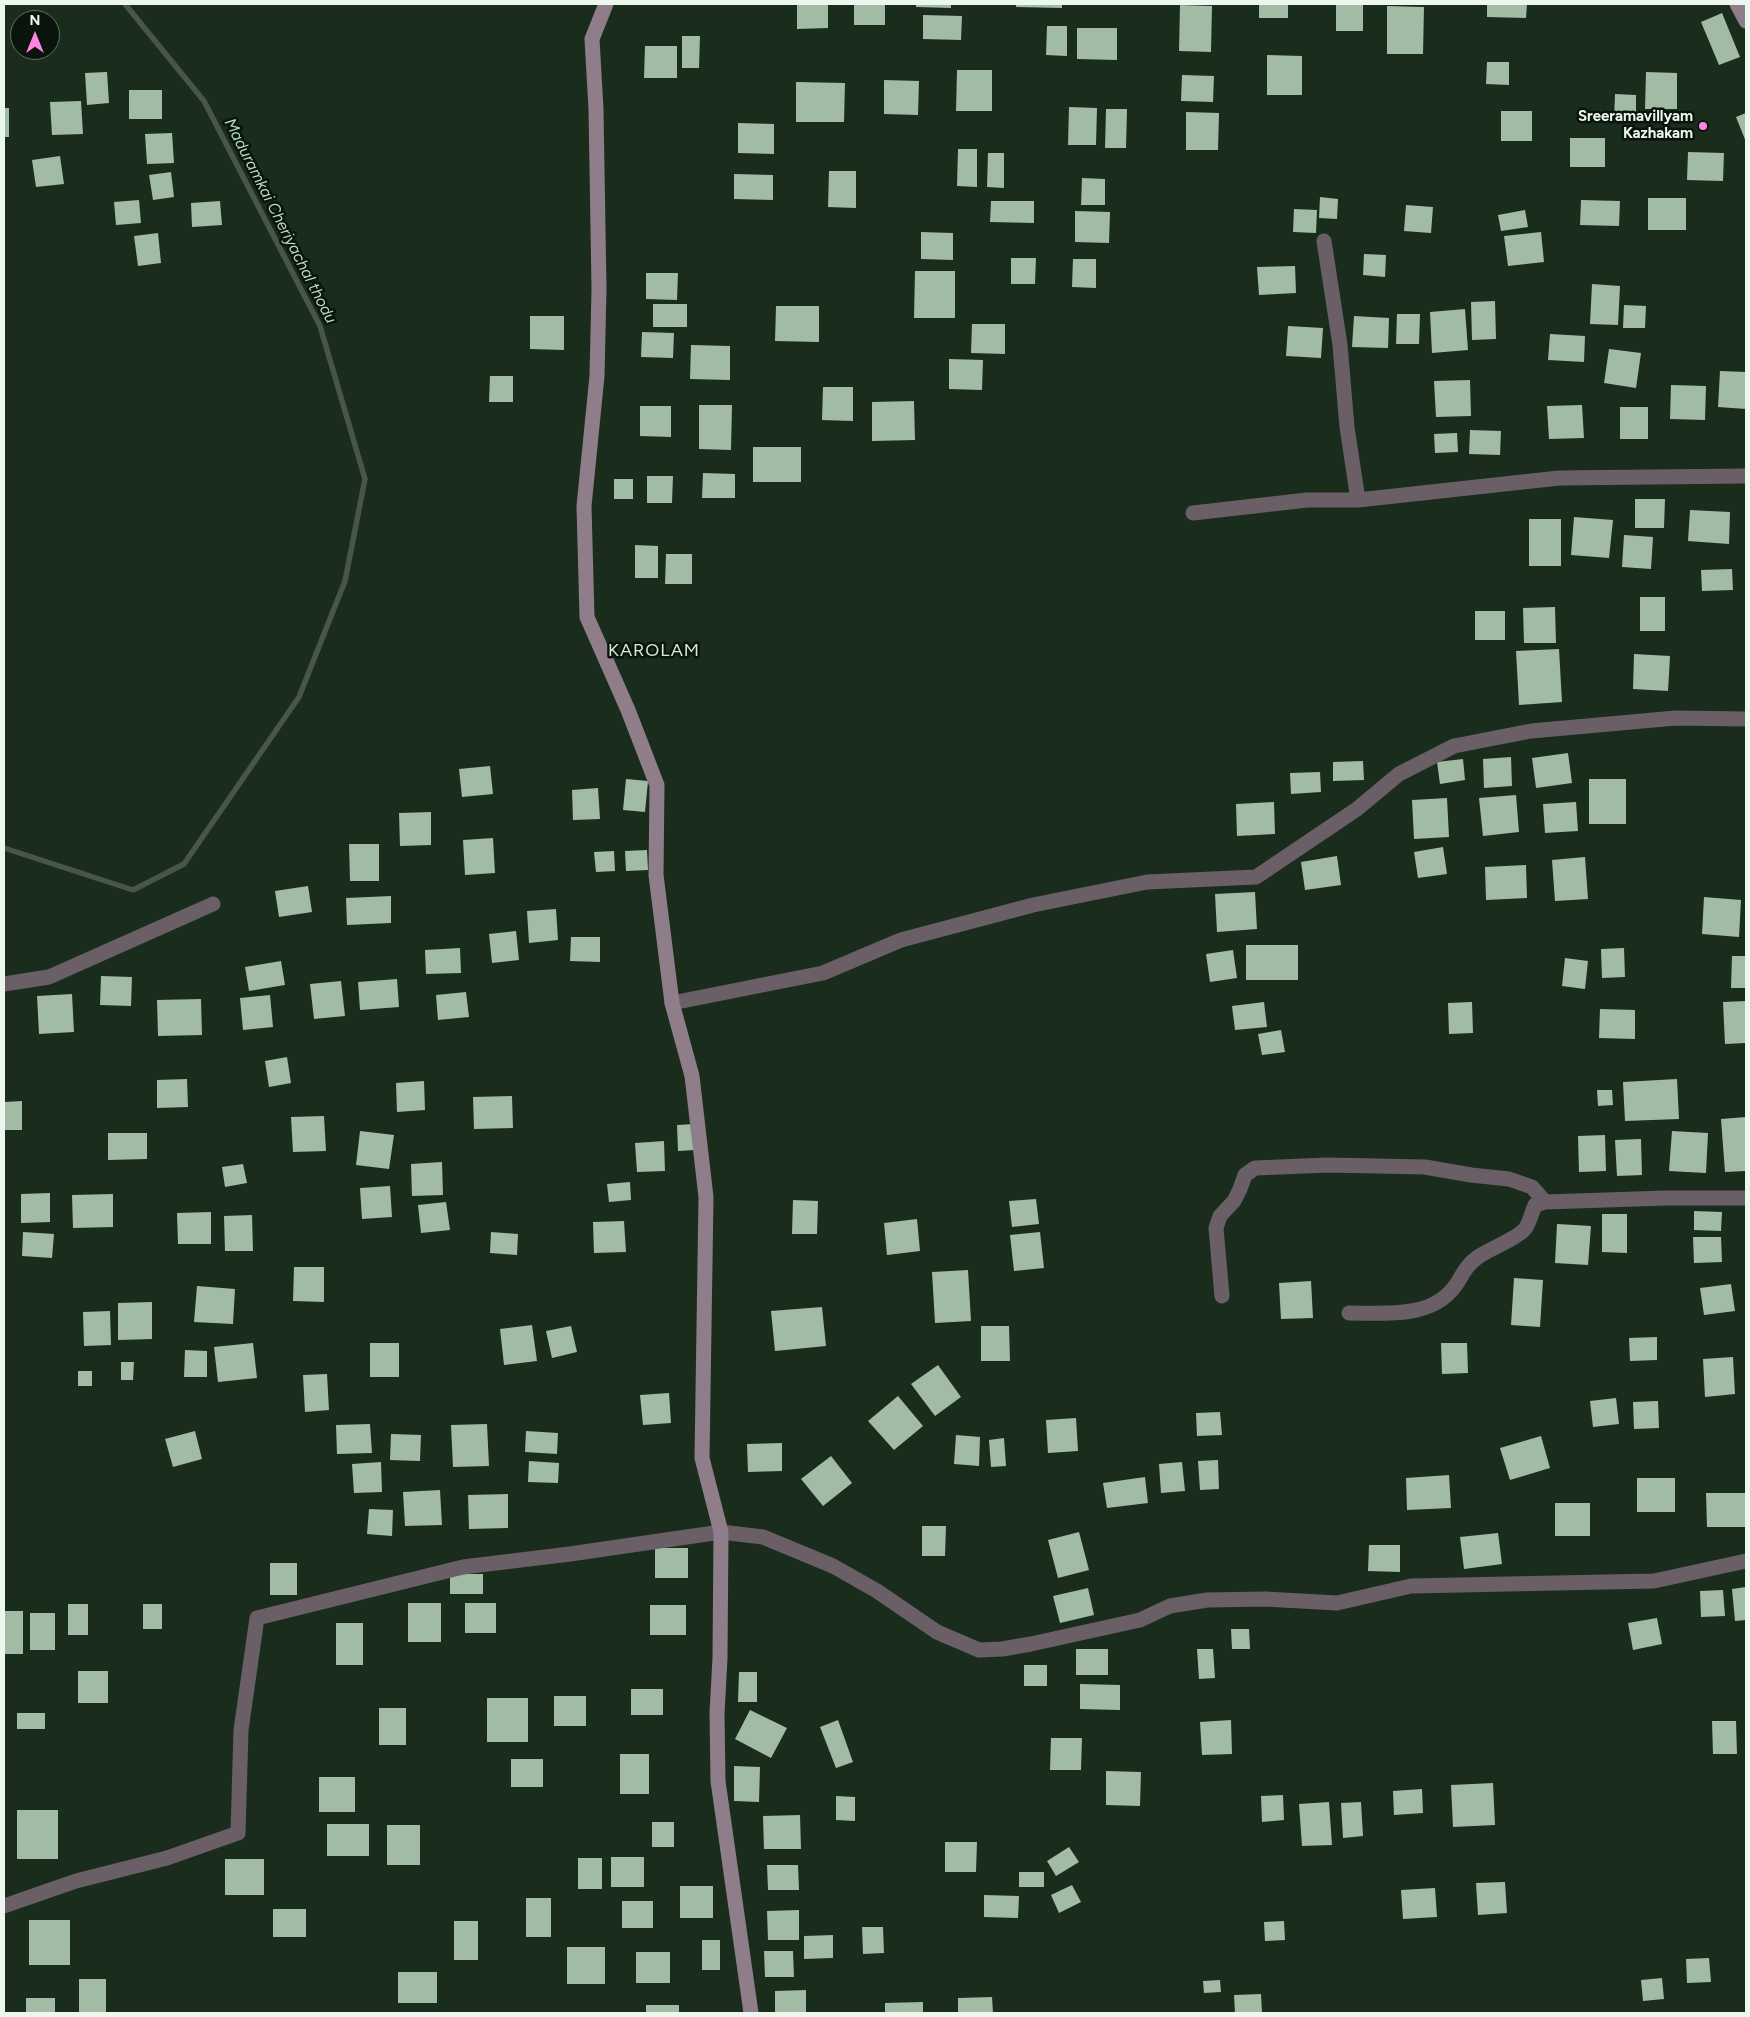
<!DOCTYPE html>
<html>
<head>
<meta charset="utf-8">
<style>
  body { margin:0 }
  #map { position:relative; width:1750px; height:2017px; overflow:hidden; background:#1a2d1d; font-family:Figtree,sans-serif }
  canvas { display:block }
  .frame { position:absolute; inset:0; border:5px solid #ecf8ed; pointer-events:none }
  .north { position:absolute; left:10px; top:10px; width:50px; height:50px; box-sizing:border-box; background:#0a130c; border:1px solid #646f66; border-radius:50%; rotate:0deg; font-size:14px; font-weight:700; line-height:20px; text-align:center; color:#ecf8ed }
  .north::after { content:''; display:block; margin:auto; width:18px; height:22px; background:#fe85df; clip-path:polygon(50% 0,100% 100%,50% 72%,0 100%) }
</style>
</head>
<body>
<div id="map">
<canvas width="1750" height="2017"></canvas>
<div class="frame"></div>
<div class="north">N</div>
</div>
<script>
const context = document.querySelector('canvas').getContext('2d');
context.lineJoin = 'round';
function trace(path, color, width, dash) { context.strokeStyle = color; context.lineWidth = width; context.lineCap = dash ? 'butt' : 'round'; context.setLineDash(dash || []); context.stroke(path); }
function fill(path, color) { context.fillStyle = color; context.fill(path, 'evenodd'); }
function drawText(font, color, halo, rows, align = 'center') {
  context.font = font + ' Figtree,sans-serif'; context.lineWidth = 5; context.setLineDash([]); context.textBaseline = 'middle'; context.strokeStyle = halo; context.fillStyle = color; for (const [text, x, y, turn = 0] of rows) {
    context.save(); context.translate(x, y); context.rotate((+turn || 0) * Math.PI / 180); context.textAlign = isNaN(turn) ? turn : align; if (halo) context.strokeText(text, 0, 0); context.fillText(text, 0, 0); context.restore();
  }
}
const stream = new Path2D(`
  M4 848 133 890 184 864 299 697 345 581 365 479 320 326 204 101 125 4`);
const building = new Path2D(`
  M797 4H828V28L797 29Z
  M854 4H885V25H854Z
  M916 4H951V8L916 7Z
  M1016 4H1062V8L1016 7Z
  M1259 4H1288V18H1259Z
  M1336 4H1363V31H1336Z
  M1487 4H1527L1526 18 1487 17Z
  M1180 5 1212 6 1211 52 1179 51Z
  M1387 6 1424 7 1423 54H1387Z
  M1722 13 1740 57 1719 65 1701 22Z
  M923 15 962 16 961 40 923 39Z
  M1047 26H1067V56L1046 55Z
  M1077 28H1117V60L1077 59Z
  M682 36H700L699 68H682Z
  M645 46H677V78H644Z
  M1267 55 1302 56V95H1267Z
  M1487 62H1509V85L1486 84Z
  M957 70H992V111H956Z
  M107 72 109 103 87 105 85 73Z
  M1646 72 1677 73V109H1645Z
  M1182 75 1214 76 1213 102 1181 101Z
  M884 80 919 81 918 115 884 114Z
  M796 82 845 83 844 122H796Z
  M129 90H162V119H129Z
  M1615 94 1636 95V121L1614 120Z
  M81 101 83 134 52 135 50 102Z
  M1069 107 1097 108 1096 145H1068Z
  M4 108H9V137H4Z
  M1106 109H1127L1126 148H1105Z
  M1501 111H1532V141H1501Z
  M1186 112 1219 113 1218 150H1186Z
  M1746 113V142L1736 117Z
  M738 123 774 124V154L738 153Z
  M172 133 174 163 147 164 145 134Z
  M1570 138H1605V167H1570Z
  M958 149H977V187L957 186Z
  M1688 152 1724 153 1723 181 1687 180Z
  M988 153H1004V188L987 187Z
  M60 156 64 184 36 187 32 160Z
  M829 171H856V208L828 207Z
  M171 172 174 197 153 200 149 175Z
  M734 174 773 175V200L734 199Z
  M1082 178 1105 179V205H1081Z
  M1320 197 1338 199 1337 219 1319 218Z
  M1648 198H1686V230H1648Z
  M139 200 141 223 116 225 114 202Z
  M1581 200 1620 201 1619 226 1580 225Z
  M220 201 222 225 192 227 191 203Z
  M991 201H1034V223L990 222Z
  M1406 205 1433 207 1431 233 1404 231Z
  M1294 209 1317 210 1316 233 1293 232Z
  M1525 210 1528 227 1501 231 1498 215Z
  M1075 211 1110 212 1109 243 1075 242Z
  M921 232 953 233V260L921 259Z
  M1541 232 1544 262 1508 266 1504 236Z
  M158 233 161 263 138 266 134 236Z
  M1364 254 1386 255 1385 277 1363 275Z
  M1011 258H1036L1035 284H1011Z
  M1073 259H1096V288L1072 287Z
  M1295 266 1296 293 1259 295 1257 267Z
  M915 271H955V318H914Z
  M646 273H678L677 300 646 299Z
  M1592 284 1620 286 1618 325 1590 324Z
  M1495 301 1496 339 1472 340 1471 302Z
  M653 304H687V327H653Z
  M1624 305 1646 306 1645 328H1623Z
  M776 306H819V342L775 341Z
  M1465 309 1468 350 1432 353 1430 312Z
  M1397 314H1420L1419 344H1396Z
  M530 316H564V350L530 349Z
  M1354 316 1389 318 1388 348 1352 347Z
  M972 324H1005V354L971 353Z
  M1288 326 1323 328 1321 358 1286 356Z
  M642 332 674 333 673 358 641 357Z
  M1550 334 1585 336 1584 362 1548 360Z
  M691 345 730 346V380L690 379Z
  M1609 349 1641 353 1636 388 1604 383Z
  M949 359 983 360 982 390 949 389Z
  M1720 371 1746 372V409L1718 407Z
  M490 376H513V402H489Z
  M1470 380 1471 416 1436 417 1434 381Z
  M1671 385 1706 386 1705 420 1670 419Z
  M823 387H853V421L822 420Z
  M914 401 915 440 872 441V402Z
  M699 405H732L731 450 699 449Z
  M1582 405 1584 438 1549 439 1547 406Z
  M640 406H671V437L640 436Z
  M1620 407H1648V439H1620Z
  M1470 430 1501 431 1500 455 1469 454Z
  M1457 433 1458 452 1435 453 1434 434Z
  M753 447H801V482H753Z
  M703 473 735 474V498H702Z
  M647 476H673L672 503H647Z
  M614 479H633V499H614Z
  M1635 499H1665L1664 528H1635Z
  M1690 510 1730 512 1729 544 1688 541Z
  M1574 517 1613 520 1609 558 1571 555Z
  M1529 519H1561V566H1529Z
  M1624 535 1653 537 1651 569 1622 567Z
  M635 545 658 546V578H635Z
  M666 554H692V584H665Z
  M1732 569 1733 590 1702 591 1701 570Z
  M1640 597H1665V631H1640Z
  M1555 607 1556 643H1524L1523 608Z
  M1475 611H1505V640H1475Z
  M1559 649 1562 702 1519 705 1516 651Z
  M1634 654 1670 656 1668 691 1633 689Z
  M1568 753 1572 783 1536 788 1532 758Z
  M1511 757 1512 786 1484 788 1483 759Z
  M1463 759 1465 780 1440 784 1437 762Z
  M1363 761 1364 780 1333 781V762Z
  M490 766 493 794 462 797 459 769Z
  M1320 772 1321 792 1291 794 1290 773Z
  M626 779 648 781 645 812 623 810Z
  M1589 779H1626V824H1589Z
  M598 788 600 819 573 820 572 790Z
  M1516 795 1519 832 1483 836 1479 798Z
  M1447 798 1449 837 1414 839 1412 800Z
  M1274 802 1275 834 1237 836 1236 804Z
  M1576 802 1578 831 1545 833 1543 804Z
  M431 812V845L400 846 399 813Z
  M493 838 495 873 465 875 463 840Z
  M349 844H379V881H350Z
  M1443 847 1447 874 1418 878 1414 852Z
  M647 850 648 870 626 871 625 851Z
  M614 851 615 871 596 872 594 852Z
  M1337 856 1341 885 1305 890 1301 862Z
  M1585 857 1588 899 1555 901 1552 860Z
  M1526 865 1527 898 1486 900 1485 867Z
  M308 886 312 912 279 917 275 891Z
  M1255 892 1257 929 1217 932 1215 894Z
  M391 896V923L347 925 346 898Z
  M1704 897 1741 900 1739 937 1702 934Z
  M556 909 558 940 529 943 527 911Z
  M516 931 519 960 492 963 489 934Z
  M571 937H600V962L570 961Z
  M1246 945H1298V980H1246Z
  M460 948 461 973 426 974 425 950Z
  M1624 948 1625 977 1602 978 1601 949Z
  M1233 950 1237 978 1210 982 1206 954Z
  M1732 956H1746V988H1731Z
  M1565 958 1588 961 1585 989 1562 986Z
  M281 961 285 985 249 991 245 967Z
  M101 976 132 977 131 1006 100 1005Z
  M397 979 399 1007 360 1010 358 982Z
  M341 981 345 1016 314 1019 310 984Z
  M466 992 469 1017 438 1020 436 995Z
  M72 994 74 1032 39 1034 37 996Z
  M270 995 273 1027 243 1030 240 998Z
  M201 999 202 1035 158 1036 157 1000Z
  M1746 1001V1043L1725 1044 1723 1002Z
  M1264 1002 1267 1027 1235 1030 1232 1006Z
  M1472 1002 1473 1033 1449 1034 1448 1003Z
  M1600 1009 1635 1010V1039L1599 1038Z
  M1281 1030 1285 1052 1262 1055 1258 1034Z
  M287 1057 291 1083 269 1087 265 1061Z
  M187 1079 188 1107 157 1108V1080Z
  M1677 1079 1679 1119 1625 1121 1623 1082Z
  M424 1081 425 1110 397 1112 396 1083Z
  M1597 1090H1612L1613 1105 1598 1106Z
  M512 1096 513 1128 474 1129 473 1097Z
  M22 1101V1130H4V1102Z
  M324 1116 326 1151 293 1152 291 1117Z
  M1746 1117V1171L1725 1172 1721 1119Z
  M694 1124 695 1150 678 1151 677 1125Z
  M360 1131 394 1135 389 1169 356 1165Z
  M1672 1131 1708 1133 1706 1173 1669 1171Z
  M108 1133H147V1159L108 1160Z
  M1605 1135 1606 1171 1579 1172 1578 1136Z
  M1641 1139 1642 1175 1617 1176 1615 1140Z
  M664 1141 665 1171 637 1172 635 1143Z
  M442 1162 443 1195 412 1196 411 1164Z
  M243 1164 247 1183 225 1187 222 1167Z
  M630 1182 631 1200 609 1202 607 1184Z
  M390 1186 392 1217 362 1219 360 1188Z
  M50 1193V1222L21 1223V1194Z
  M113 1194V1227L73 1228 72 1195Z
  M1036 1199 1039 1224 1012 1227 1009 1201Z
  M793 1200 818 1201 817 1234H792Z
  M446 1202 450 1230 421 1233 418 1205Z
  M1694 1211 1722 1212 1721 1231 1694 1230Z
  M211 1212V1244H178L177 1213Z
  M1602 1214H1627V1253L1602 1252Z
  M252 1215 253 1251H225L224 1216Z
  M917 1219 920 1251 887 1255 884 1223Z
  M624 1221 626 1252 594 1253 593 1222Z
  M1557 1224 1591 1226 1588 1265 1555 1263Z
  M23 1232 54 1234 52 1258 22 1256Z
  M491 1232 518 1234 517 1255 490 1253Z
  M1040 1232 1044 1268 1014 1271 1010 1235Z
  M1693 1237H1721L1722 1262 1694 1263Z
  M294 1267H324V1302L293 1301Z
  M968 1270 971 1321 935 1323 932 1272Z
  M1514 1278 1543 1280 1540 1327 1511 1325Z
  M1311 1281 1313 1318 1281 1319 1279 1283Z
  M1731 1284 1735 1311 1704 1315 1700 1288Z
  M197 1286 235 1289 233 1324 194 1322Z
  M152 1302V1339L118 1340V1303Z
  M822 1307 826 1346 775 1351 771 1311Z
  M110 1311 111 1345 84 1346 83 1312Z
  M532 1325 537 1361 504 1365 500 1329Z
  M571 1326 577 1352 552 1358 546 1331Z
  M981 1326H1009L1010 1361H981Z
  M1657 1337V1360L1630 1361 1629 1338Z
  M253 1343 257 1378 218 1382 214 1347Z
  M370 1343H399V1377H370Z
  M1441 1343H1467L1468 1373 1442 1374Z
  M185 1350 207 1351V1377H184Z
  M1733 1357 1735 1394 1705 1397 1703 1359Z
  M121 1362H134L133 1380H121Z
  M938 1365 961 1397 935 1416 911 1384Z
  M78 1371H92V1386H78Z
  M327 1374 329 1410 305 1412 303 1375Z
  M669 1393 671 1423 643 1425 640 1395Z
  M898 1396 923 1426 894 1450 868 1421Z
  M1616 1398 1619 1424 1593 1427 1590 1401Z
  M1658 1401 1659 1428 1634 1429 1633 1402Z
  M1220 1412 1222 1435 1197 1436 1196 1413Z
  M1076 1418 1078 1451 1048 1453 1046 1420Z
  M370 1424 372 1453 337 1454 336 1425Z
  M487 1424 489 1466 453 1467 451 1425Z
  M195 1431 202 1459 173 1467 165 1439Z
  M526 1431 558 1433 557 1454 525 1452Z
  M391 1434 421 1435 420 1461 390 1460Z
  M956 1435 980 1437 979 1466 954 1464Z
  M1541 1436 1550 1468 1510 1480 1500 1448Z
  M1004 1438 1006 1466 991 1467 989 1440Z
  M782 1443V1471L748 1472 747 1444Z
  M831 1456 852 1483 823 1506 801 1479Z
  M1218 1460 1219 1489 1200 1490 1198 1461Z
  M529 1461 559 1463 558 1483 528 1482Z
  M381 1462 382 1492 354 1493 352 1464Z
  M1182 1462 1185 1491 1161 1493 1159 1464Z
  M1449 1475 1451 1508 1407 1510 1406 1478Z
  M1145 1477 1148 1503 1107 1508 1103 1483Z
  M1637 1478H1675V1512H1637Z
  M440 1490 442 1525 405 1526 403 1492Z
  M1706 1493H1746V1527H1707Z
  M508 1494V1528L469 1529 468 1495Z
  M1555 1503H1590V1536H1555Z
  M369 1509 393 1510 392 1536 367 1534Z
  M922 1526H946L945 1556H922Z
  M1079 1532 1089 1570 1058 1578 1048 1540Z
  M1498 1533 1502 1564 1464 1569 1460 1537Z
  M1369 1545H1400V1572L1368 1571Z
  M655 1548H688V1578H655Z
  M270 1563H297V1595H270Z
  M450 1574H483V1594H450Z
  M1746 1587V1620L1735 1621 1732 1589Z
  M1088 1588 1094 1615 1060 1623 1053 1596Z
  M1723 1590 1725 1616 1701 1617 1700 1591Z
  M408 1603H441V1642H408Z
  M465 1603H496V1633H465Z
  M68 1604H88V1635H68Z
  M143 1604H162V1629H143Z
  M650 1605H686V1635H650Z
  M4 1611H23V1654H4Z
  M30 1613H55V1650H30Z
  M1657 1618 1662 1644 1633 1650 1628 1623Z
  M336 1623H363V1665H336Z
  M1231 1629H1249L1250 1649H1232Z
  M1076 1649H1108V1675H1076Z
  M1197 1649H1213L1215 1678 1199 1679Z
  M1024 1665H1047V1686H1024Z
  M78 1671H108V1703H78Z
  M739 1672H757V1702H738Z
  M1080 1684 1120 1685V1710L1080 1709Z
  M631 1689H663V1715H631Z
  M554 1696H586V1726H554Z
  M487 1698H528V1742H487Z
  M379 1708H406V1745H379Z
  M750 1710 787 1728 771 1758 735 1739Z
  M17 1713H45V1729H17Z
  M838 1720 853 1762 836 1768 820 1727Z
  M1231 1720 1232 1754 1202 1755 1200 1722Z
  M1712 1721H1736L1737 1754H1713Z
  M1051 1738H1082L1081 1770H1050Z
  M620 1754H649V1794H620Z
  M511 1759H543V1787H511Z
  M734 1766 760 1767 759 1802 734 1801Z
  M1106 1771 1141 1772 1140 1806 1106 1805Z
  M319 1777H355V1812H319Z
  M1493 1783 1495 1825 1453 1827 1451 1785Z
  M1422 1789 1423 1813 1394 1815 1393 1791Z
  M1283 1795 1284 1820 1262 1822 1261 1796Z
  M836 1796 855 1797V1821L836 1820Z
  M1329 1802 1332 1845 1302 1846 1299 1804Z
  M1361 1802 1363 1836 1343 1838 1341 1803Z
  M17 1810H58V1859H17Z
  M800 1815 801 1849H764L763 1816Z
  M652 1822H674V1847H652Z
  M327 1824H369V1856H327Z
  M387 1825H420V1865H387Z
  M945 1842H977L976 1872H945Z
  M1069 1847 1079 1862 1056 1876 1047 1861Z
  M611 1857H644V1887H611Z
  M578 1858H602V1889H578Z
  M225 1859H264V1895H225Z
  M767 1865H798L799 1890H768Z
  M1019 1872H1044V1887H1019Z
  M1505 1882 1507 1913 1478 1915 1476 1883Z
  M1072 1885 1081 1902 1059 1913 1051 1895Z
  M680 1886H713V1918H680Z
  M1435 1888 1437 1917 1403 1919 1401 1890Z
  M984 1895 1019 1896 1018 1918 984 1917Z
  M526 1898H551V1937H526Z
  M622 1901H653V1928H622Z
  M273 1909H306V1937H273Z
  M799 1910V1940H768L767 1911Z
  M29 1920H70V1965H29Z
  M454 1921H478V1960H454Z
  M1284 1921 1285 1940 1265 1941 1264 1922Z
  M862 1927H883L884 1953 863 1954Z
  M833 1935V1958L804 1959V1936Z
  M702 1940H720V1970H702Z
  M567 1947H605V1984H567Z
  M764 1951H793L794 1977H765Z
  M636 1952H670V1983H636Z
  M1709 1958 1711 1982 1687 1983 1686 1959Z
  M398 1972H437V2003H398Z
  M1662 1978 1664 1999 1643 2001 1641 1980Z
  M79 1979H106V2013H79Z
  M1220 1980 1221 1992 1204 1993 1203 1981Z
  M806 1990V2012H775V1991Z
  M1261 1994 1262 2013H1235L1234 1995Z
  M992 1997 993 2013H958V1998Z
  M26 1998H55V2013H26Z
  M923 2002V2013H885V2003Z
  M646 2005H679V2013H646Z`);
const street = new Path2D(`
  M1324 241 1340 345 1347 427 1358 500
  M1193 513 1307 500H1358L1559 478 1746 476
  M4 984 49 977 213 904
  M672 1003 823 973 901 940 1033 905 1147 882 1256 877 1357 809 1399 774 1454 746 1531 731 1676 718 1746 719
  M1222 1296 1216 1228 1220 1216 1234 1201 1240 1189 1245 1175 1255 1168 1327 1165 1425 1167 1471 1175 1509 1179 1532 1187 1545 1202
  M1349 1313C1382 1313 1426 1318 1450 1292 1462 1280 1462 1268 1478 1257 1491 1248 1514 1240 1524 1230 1529 1225 1532 1212 1535 1205L1545 1202 1666 1198H1746
  M4 1906 76 1881 167 1858 238 1833 241 1730 257 1618 463 1567 570 1554 721 1532 763 1537 833 1566 877 1591 937 1632 979 1650 1002 1649 1031 1644 1140 1620 1170 1606 1207 1600 1265 1599 1337 1603 1411 1586 1654 1581 1746 1561`);
const secondary = new Path2D(`
  M606 4 592 39 596 109 599 289 597 376 584 506 587 617 628 710 657 785 656 875 672 1003 692 1076 706 1197 702 1458 721 1532 720 1658 717 1713 718 1781 751 2013
  M1737 4 1746 21`);
const markers = [
  [1703,126,5,"#fe85df"]
];
const poiNames = [
  ["Sreeramavillyam",1693,117],
  ["Kazhakam",1693,134]
];
const waterNames = [
  ["Maduramkai Cheriyachal thodu",280,221,63]
];
const quarterNames = [
  ["KAROLAM",654,651]
];
trace(stream, '#48564a', 5.5);
fill(building, '#a2bba5');
trace(street, '#6a5f66', 15);
trace(secondary, '#8f7d89', 15);
for (const [x, y, r, color] of markers) { const dot = new Path2D(); dot.arc(x, y, r, 0, 2 * Math.PI); context.fillStyle = color; context.fill(dot); trace(dot, '#0a130c', 2); }
drawText('bold 15px', '#ecf8ed', '#0a130c', poiNames, 'right');
drawText('italic 16px', '#b3dfb8', '#0a130c', waterNames);
context.letterSpacing = '1px';
drawText('18px', '#d1ead4', '#0a130c', quarterNames);
context.letterSpacing = '0px';
</script>
</body>
</html>
